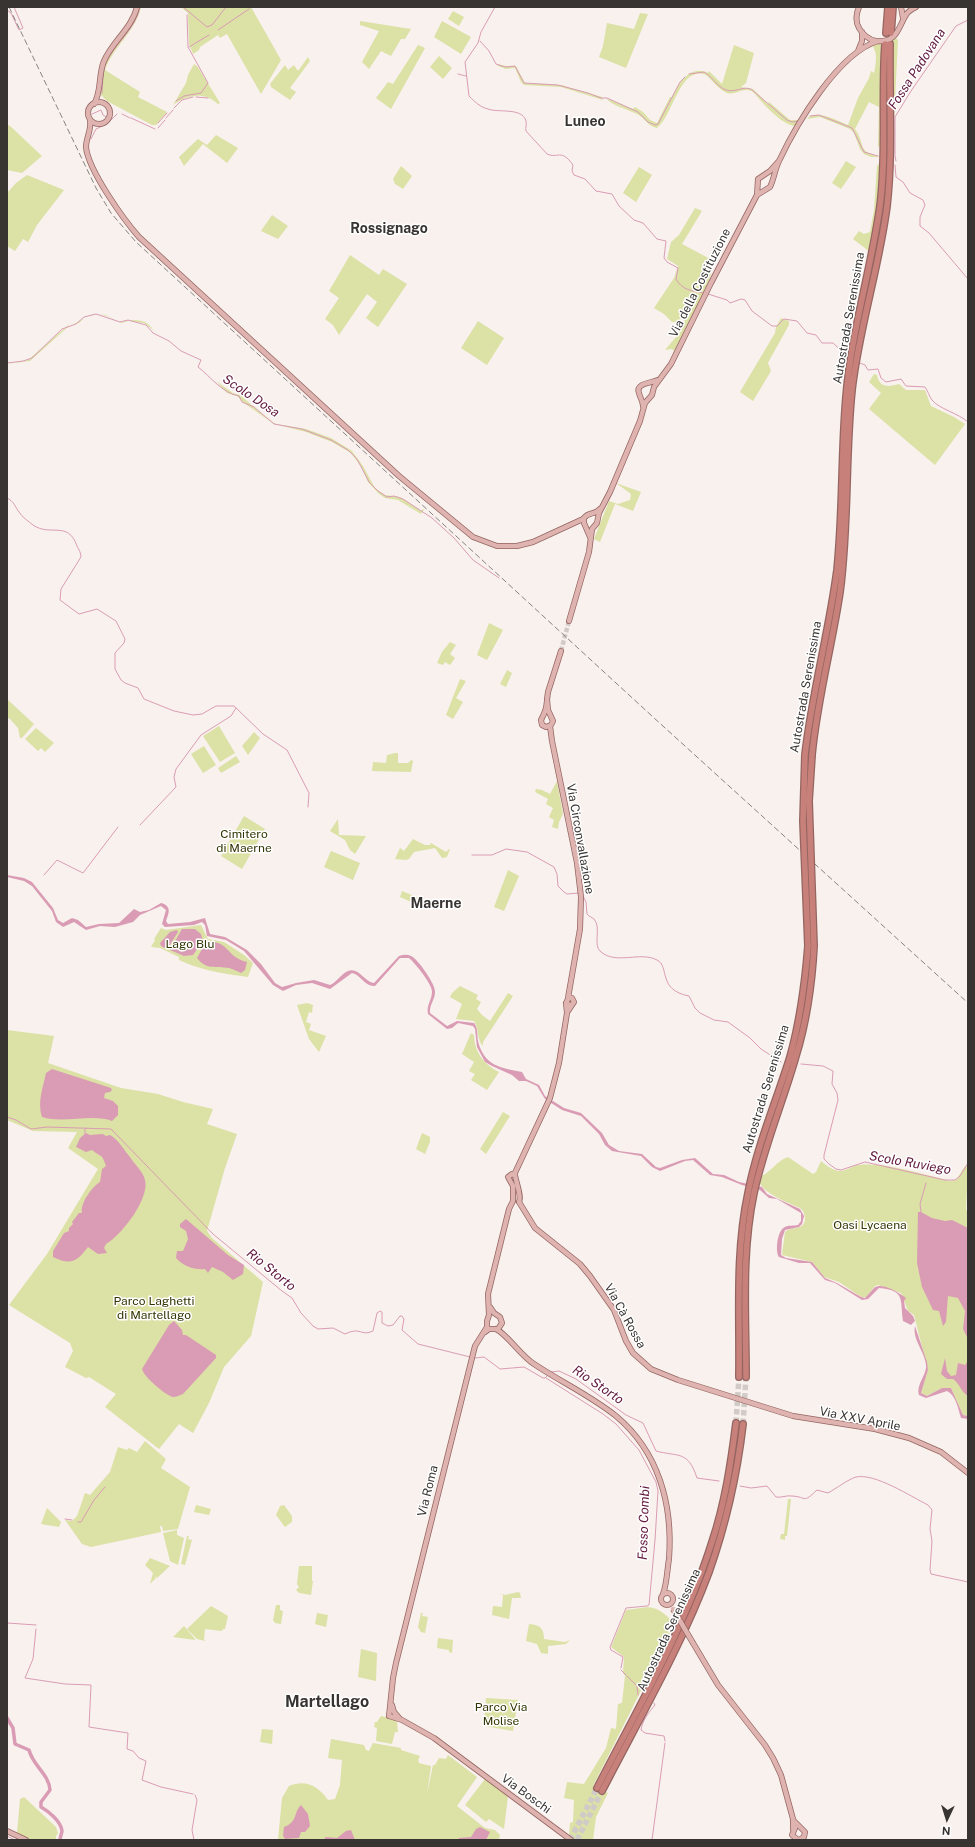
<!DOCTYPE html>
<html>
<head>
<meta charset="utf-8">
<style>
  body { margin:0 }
  #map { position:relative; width:975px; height:1847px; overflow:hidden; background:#f8f1ed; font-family:"Public Sans",sans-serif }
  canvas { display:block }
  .frame { position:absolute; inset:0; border:8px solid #373432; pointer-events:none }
  .north { position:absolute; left:927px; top:1799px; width:40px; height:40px; -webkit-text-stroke:3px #fff; paint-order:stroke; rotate:184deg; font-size:11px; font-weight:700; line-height:16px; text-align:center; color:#373432 }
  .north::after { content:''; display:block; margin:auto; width:14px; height:18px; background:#373432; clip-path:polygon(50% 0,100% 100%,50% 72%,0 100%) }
</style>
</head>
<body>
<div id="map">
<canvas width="975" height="1847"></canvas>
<div class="frame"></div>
<div class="north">N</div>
</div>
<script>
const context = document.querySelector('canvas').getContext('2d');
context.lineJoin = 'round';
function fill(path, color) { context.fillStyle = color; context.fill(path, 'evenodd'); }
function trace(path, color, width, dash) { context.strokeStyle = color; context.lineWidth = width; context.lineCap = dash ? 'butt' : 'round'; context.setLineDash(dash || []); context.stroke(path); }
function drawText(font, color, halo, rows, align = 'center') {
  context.font = font + ' "Public Sans",sans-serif'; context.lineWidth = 3; context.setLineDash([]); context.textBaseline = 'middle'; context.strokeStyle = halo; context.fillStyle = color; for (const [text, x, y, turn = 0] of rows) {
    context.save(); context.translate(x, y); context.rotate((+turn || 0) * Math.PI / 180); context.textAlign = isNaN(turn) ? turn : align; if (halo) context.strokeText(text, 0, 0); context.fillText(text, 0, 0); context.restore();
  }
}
const green = new Path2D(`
  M139 7H141C136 31 113 47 105 70L140 92 138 97 167 112 156 125H152L107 101 100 94C99 61 122 34 139 7Z
  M181 7H251L281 60 261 94 227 34 220 38 218 35 200 47 199 50 193 54 189 44 188 13Z
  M453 11 464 17 459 26 448 19Z
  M640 13 648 14 626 68 599 57 603 46 607 23 634 29Z
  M360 21 411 29 405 39H401L391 56 381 51 369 69 362 62 379 31 360 25Z
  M442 21 471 37 461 54 434 37Z
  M896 38 898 40 894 121 891 126 893 45 883 44 881 143 878 148 879 107 869 102 855 129C867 146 855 151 881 157H871L864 154 860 149 854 133 850 129 820 117 807 119C815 108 838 121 848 125L858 98 869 78 871 71 874 73C876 63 878 54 872 45L887 42Z
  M418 45 425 48 391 109 376 98 388 82 393 84Z
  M734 45 754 53 746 83 741 87 753 89 768 104 769 102 790 120H799L796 126C782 126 762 102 754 93 746 85 735 96 727 93 719 90 712 80 706 75 680 64 673 116 657 128 647 126 645 118 637 114 627 109 612 106 606 98L633 109 635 107 643 112 650 120 657 123 670 97H672C678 84 690 64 708 73L709 71 722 84Z
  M439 56 452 68 443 79 430 67Z
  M308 57 310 61 290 88 296 92 290 100 271 87 270 84 285 65 288 70 294 65 298 71Z
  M194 64 198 67 220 103 218 104C204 91 187 95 173 105L186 83 188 75Z
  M497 64 506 66H516L525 83 561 85 602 97 603 100 561 87 524 85 521 82 515 68 506 69 498 66Z
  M9 125 42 156 22 173 7 170V127Z
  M216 135 238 148 227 163 203 144 184 166 179 157 198 139 207 145Z
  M846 161 856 167 841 189 832 183Z
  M881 161 878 207 870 252 853 239 859 231 864 234 870 232 874 210 877 166Z
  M401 166 412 176 403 189 395 184 393 179Z
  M639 167 652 175 636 202 623 193Z
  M27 175 64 190 37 225 28 242 23 239 15 251 7 246V193L16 183Z
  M695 208 702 211 682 244 712 260C718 273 683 336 675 351L671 349 665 350 681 331 685 321 681 318 677 322H672L664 314 654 308 674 278 678 266 667 259 671 242 679 235Z
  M272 215 288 226 278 239 261 231Z
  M350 255 379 275 383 269 407 284 378 327 366 318 377 302 367 294 339 335 333 325 325 319 339 298 329 291Z
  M93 314 106 315 119 322C127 320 141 318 148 324 151 326 153 331 157 333L144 323 129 321 121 323 107 316 96 314 86 316 79 323 70 325 30 361 7 364 28 360 67 326 76 323 87 316Z
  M781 318 789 321V325L770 359 768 363 771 371 753 401 740 392 775 333 776 327Z
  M478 321 504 338 487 365 461 348Z
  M874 374 877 375C879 388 889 387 899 384L906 390H925L931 406 954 417 965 424 935 465 869 409 881 393 869 382Z
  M216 381 233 393 240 395 267 418 276 424 306 429 331 438 352 451 363 466 375 488 385 495 400 497 421 511 423 509 424 510 421 514 398 500 385 498 378 493 368 482 362 468 351 453 332 442 306 432 274 424 244 403 237 396 227 393Z
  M616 483 641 492 633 511 615 504 600 542 594 539 609 501 618 504 630 500 631 494Z
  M489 623 503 630 487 660 477 655Z
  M450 642 456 645 450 654 455 658 450 665 445 662 443 665 437 663 442 652Z
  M507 670 512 673 506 687 500 684Z
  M460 679 466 681 456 698 463 702 453 719 446 715Z
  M7 699 34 724 22 738H20L18 728 9 718 7 719Z
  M219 726 235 753 220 762 203 736Z
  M36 728 54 743 45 752 41 748 38 751 25 739Z
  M254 732 260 738 248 755 242 746Z
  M204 746 216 765 203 773 191 754Z
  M395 753H398V763H408L411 760 413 761 411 772 372 771 373 762 386 763 387 755Z
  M236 756 240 762 221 773 218 768Z
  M557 781 563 814 559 822 558 829 552 827 554 820 549 817 553 808 546 804 548 799 535 792 536 789 542 790 550 794Z
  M244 816 265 829 242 869 221 856Z
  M338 819 339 835 366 836 355 854 350 850 345 840 330 831Z
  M413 839 425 845H430L431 843 446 852 449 849H450L447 857 442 858 435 848 414 852 409 859 406 860 395 859 400 848 404 851Z
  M331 851 360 863 353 880 324 867Z
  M508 870 519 876 504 911 494 907Z
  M402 891 419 898 416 904 400 897Z
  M201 925 208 939 224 942 244 955 253 963 248 977C225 974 200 970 179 960V957L160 948 151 947 155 940 154 939 161 928 166 930Z
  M460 986 478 995 476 999 481 1002 477 1009 482 1015 490 1021 508 993 513 996 483 1042V1046C477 1041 479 1029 474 1021L456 1019 462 1004 450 997 452 993Z
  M307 1003 313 1005 312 1013 309 1012 306 1022 311 1024 309 1030 326 1036 319 1052 309 1039 297 1005Z
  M7 1030 54 1036 48 1063 121 1088 158 1094 183 1102 213 1109 207 1124 237 1134 225 1168 207 1231 212 1238 263 1282 251 1336 224 1367 209 1403 193 1433 179 1424 159 1449 105 1407 116 1394 89 1377 86 1378 65 1367 73 1351 70 1343 9 1305 47 1254 98 1169 68 1148 77 1132 33 1131 7 1120Z
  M471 1033 474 1035C474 1051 484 1065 499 1072L487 1090 471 1080 475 1074 469 1071 474 1062 462 1054Z
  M503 1112 510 1116 486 1154 480 1149Z
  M422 1133 430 1137V1142L425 1154 416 1149Z
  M788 1157 813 1174 816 1172 821 1161C830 1168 836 1174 848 1169 852 1167 855 1165 859 1165 886 1162 924 1175 950 1181L956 1180 965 1166 968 1167 966 1210 968 1211V1416L963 1415 951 1388H942L927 1396 921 1393 928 1370 914 1315 908 1311 901 1293 878 1285 875 1286 866 1297H861L839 1282 824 1277 812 1262 782 1255 785 1232C791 1226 803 1231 805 1220 805 1215 804 1211 800 1208 789 1203 756 1191 759 1177 771 1173 776 1161 788 1157Z
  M145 1441 166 1459 161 1468 190 1487 178 1529 163 1531 162 1526H160L161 1532 91 1547 82 1544 65 1520 72 1521 77 1516 85 1493 90 1495 110 1472 118 1447 127 1450 129 1448 137 1452Z
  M788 1499H791L787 1536H785V1540L780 1539 781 1534H784Z
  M196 1505 211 1509 209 1515 194 1512Z
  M284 1505 292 1516V1522L285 1527 276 1515 280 1506Z
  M47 1508 61 1522 59 1527 41 1524Z
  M177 1530V1535L184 1538 178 1565 170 1561 163 1533Z
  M187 1536H189L188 1539 192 1540 185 1565 181 1564Z
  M150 1558 170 1566 157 1578 154 1575 156 1578 150 1584 153 1573 145 1565Z
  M299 1566H312V1581H313L311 1595 299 1593 296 1590 299 1587 297 1584Z
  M518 1592 520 1593 521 1598H512L509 1619 492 1615 493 1606 502 1607 503 1595 496 1593 505 1595Z
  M276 1605H280V1610L283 1611 281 1624 275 1623 273 1620Z
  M211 1606 228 1616 225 1629H223L222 1631 205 1629 204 1639 205 1641 197 1639 187 1629Z
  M648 1607C659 1608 666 1615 673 1622V1627L593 1786 608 1793 596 1817 593 1840H576L569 1835 570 1823 573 1822 574 1800 564 1798 567 1782 584 1784 606 1748 611 1728 616 1729 618 1704 622 1703 625 1676 623 1673 624 1657 611 1647 626 1610Z
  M317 1613 328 1615 326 1627 315 1624Z
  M421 1613H423L422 1616 428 1617 425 1633 421 1632 418 1627Z
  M529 1624C540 1625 544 1628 544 1639L565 1642 570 1640 566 1644 548 1646V1654L541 1653 537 1644 526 1641Z
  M184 1626 195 1639V1640L173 1637Z
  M438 1638 453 1640 452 1653 449 1652V1650L437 1648Z
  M361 1649 377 1653 376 1681 358 1677Z
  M486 1698 518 1700 513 1731 484 1726Z
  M381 1716 391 1718 397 1722 398 1732H395L392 1744 376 1741 377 1728 374 1727 375 1722H377Z
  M262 1729 273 1730 272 1744 260 1742Z
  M331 1739 364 1745 366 1750 369 1751 373 1743 401 1748V1750L420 1756 418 1760 419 1763 431 1766 427 1794 433 1765H435L439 1758 446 1759 448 1755 477 1777 457 1806 485 1828 495 1830 500 1835 499 1840H278L282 1798 289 1786C306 1779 318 1786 328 1800L335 1799 340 1785 342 1760 328 1758Z
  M485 1779 508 1796 504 1829 489 1819 486 1822 465 1805Z
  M24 1797 56 1827 58 1833 56 1836V1840H31L17 1833 20 1799Z`);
const water = new Path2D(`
  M7 875 24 878 32 882 53 908 58 920 63 923 72 918 78 920 86 927 99 924 119 923 134 909 140 912 149 910 161 903C172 906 169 913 166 921L168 924 190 922 205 918 210 934 225 937 247 950 261 964 275 983 282 987 296 983 314 980 330 985C337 982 341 974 348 971 359 967 364 982 374 983L399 956C403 955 407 954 411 956 418 959 436 985 435 992 435 1000 429 1005 430 1013L447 1026 457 1021 474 1023C478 1028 477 1035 478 1041 484 1066 501 1068 522 1072L526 1079 539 1085 545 1096 564 1108 581 1113 602 1133 609 1145 619 1151 642 1154 656 1167 660 1168 682 1160 695 1158 713 1174 724 1175 739 1182 762 1187 767 1194 800 1209 804 1216 802 1224 799 1227 785 1230 782 1239 781 1255 786 1258 812 1262 825 1278 837 1283 861 1297 865 1298C868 1295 871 1291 874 1288 883 1281 900 1294 906 1298L904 1301 905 1308 913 1316 915 1321 911 1325 903 1321C900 1301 906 1290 879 1288L868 1299 862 1300 835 1283 825 1280 810 1263H799L779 1257C775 1252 777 1230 785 1227 788 1225 794 1226 798 1225L801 1221V1213L777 1199 769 1198 760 1190 742 1185 722 1177 710 1175 693 1160 685 1161 660 1171 652 1167 641 1156 612 1151 605 1145 599 1134 581 1116 562 1110 545 1099 537 1086 526 1081H519L512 1075 492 1066 485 1062 477 1047 475 1029 473 1026 458 1023 452 1028 447 1029 428 1014C426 1005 432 1000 432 992 433 985 415 963 409 958H400L375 986C365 987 361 975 352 973L330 989 312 983 296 985 283 991 273 985 244 951 226 940 207 936 205 925 202 922 194 925 165 927 162 924 166 910 161 906 140 915 133 922 115 927 100 926 86 930 74 922 63 927 56 922 52 911 32 886 24 881 7 877Z
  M182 929H195L201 934 203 941 193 955 184 956 170 950Z
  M177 930 178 932 168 948H165L161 946 160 943 170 932Z
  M206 942C230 940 225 957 247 962L245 970 241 973C237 971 233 969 229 968 215 966 206 970 197 958Z
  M52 1069 111 1088 112 1090 110 1092 105 1093 104 1098 113 1101 118 1106V1115L112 1121C93 1113 64 1124 42 1117 37 1102 43 1088 46 1073Z
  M86 1133 90 1135 103 1134 106 1136 110 1135C119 1140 123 1149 130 1157 135 1165 143 1171 145 1180 150 1198 122 1235 106 1244L104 1248 107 1253 98 1254 88 1247C77 1261 72 1266 53 1257V1251L64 1233 69 1231V1228L73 1224 72 1222 79 1213H82C80 1203 92 1187 100 1182L102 1169 106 1166C101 1152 103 1159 92 1150L86 1152 76 1147 80 1138Z
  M918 1212H921L932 1218 945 1221 952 1220 968 1228V1339L963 1329 965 1311 958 1298 948 1296 946 1322 943 1326 939 1311 933 1310 922 1287 917 1263Z
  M186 1219 228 1255 244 1265 243 1274 233 1280 223 1272 212 1267 208 1273 205 1269C195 1270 184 1267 176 1258L177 1251H183L188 1239 186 1231 180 1227V1224Z
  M174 1321 182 1330 183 1335H186L216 1355V1358L183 1394C179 1395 177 1397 173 1397 165 1395 144 1377 142 1369L169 1325Z
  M915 1326 927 1362 928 1370 921 1393 927 1396 942 1388H951L963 1415 968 1416V1419L961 1418C958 1409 956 1395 947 1391L926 1398 919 1395C916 1384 927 1375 926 1365 925 1352 912 1339 915 1326Z
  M945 1358 947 1371 951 1376 956 1375 958 1363 965 1365 968 1361V1396C961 1392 960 1384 953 1379H947L941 1374Z
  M301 1805 308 1814 310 1826 305 1832H301L299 1838 285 1839 283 1836 284 1827C298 1822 293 1813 301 1805Z
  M480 1827 490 1832 486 1840H458L459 1838 471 1837 476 1829Z
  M351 1830 355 1840H323L326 1837 337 1838 346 1831Z`);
const stream = new Path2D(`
  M183 7 207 27 212 25 226 7
  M495 7 481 32 478 43 465 62 469 96C475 102 480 107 488 109 498 113 522 107 526 121 527 124 525 128 526 131L547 154C558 159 561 148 573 165L572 171 574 175 585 179 596 191 612 194 619 206 634 220 643 223 657 239 666 241 664 258 667 262 678 268 676 279C682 290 692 291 703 293
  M7 10 11 13 19 30 23 28 14 7
  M218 30 249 9
  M480 41 489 51 496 64 505 67 515 66 524 83 558 85 588 93 601 98H607L638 112 648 122 655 125 658 124 680 82 685 77
  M189 47 209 35
  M458 74 466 76
  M689 74 704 72C712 76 717 87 726 90 735 93 742 86 751 89L787 120 792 122 799 121
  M102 93C103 83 102 72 106 63 115 43 136 29 140 7
  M196 97 208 98
  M176 101 184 96 201 93 208 83 188 47 187 15
  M174 108 182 100 193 97
  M92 114 101 110 103 115 108 118
  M122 114 130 118
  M810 116 819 115 852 128 864 152 878 156
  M131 118 155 129
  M166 118 173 110
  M158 123 167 113
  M158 128 165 120
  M91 139 96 129 107 124 117 114
  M896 161 895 156V117L911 91 956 26 968 20
  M895 165 896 177 903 182 910 193 923 200 925 205 920 217V226L929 233 968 279
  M708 294 727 300 730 303 741 299 745 300 752 311 772 326H777L784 319 797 321 807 333 816 335 822 343H833L846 355
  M7 363 23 361 32 358 62 329 76 324 84 317 96 314 120 322 128 320 146 325 153 333 169 341 181 351 201 360 198 367C211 377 222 393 239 396L242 402 254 407 274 424 302 429 331 440 348 450 357 459 369 482 378 491 387 497 394 496 403 499 432 518 454 538 473 560 499 578
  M860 363 865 365 868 370 878 369 881 378 886 382 901 379 906 386 925 387C928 391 929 396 932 400 939 409 958 413 968 422
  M7 498C14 501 15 507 19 512 22 517 28 521 33 525 50 537 68 520 77 546 79 550 81 553 81 557L61 589 60 600 79 614 97 609 116 621 125 639 124 643 115 653V669L121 680 125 683 138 688 144 699 174 711 193 715 202 714 216 706H234L263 734 287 750 309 793 308 807
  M140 825 176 787 174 777 176 769 201 735 231 716 236 708
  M472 855H492L506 849 527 852 554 867 557 874 558 886 564 892 567 894 579 893
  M44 875 57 860 83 873 118 827
  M583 896 586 902 587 914C589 917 592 917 594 919 602 928 592 945 601 952 617 965 640 951 657 960 670 966 657 990 689 996L695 1008 700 1013 714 1020 728 1022 750 1038 761 1049 781 1062
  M801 1064 823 1066 833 1071 832 1084 837 1093 838 1100 824 1155V1159L829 1164 836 1169 841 1170 865 1162 945 1180H955L960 1176 968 1163
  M7 1117 16 1120 31 1129 47 1127 111 1129 213 1234 282 1291 292 1298 301 1313 313 1326 318 1329 333 1328 345 1334C361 1326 361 1337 373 1331L377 1313 380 1311 382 1312V1323L388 1326 393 1325 400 1316H402L404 1319 402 1330 418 1344 470 1357
  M85 1134V1128
  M921 1212 920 1204 926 1183
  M475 1358 484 1357 500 1369 524 1367 543 1378H545L549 1374
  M551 1372 559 1371 576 1379 626 1415 643 1423 656 1451C678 1457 688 1450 697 1478L719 1481
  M546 1378 603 1414 616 1424 639 1450 656 1482 658 1491 655 1540 649 1605 647 1606 626 1608 610 1647 611 1650 623 1657 621 1668
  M740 1486 751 1488 767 1486 776 1497C782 1498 786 1495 792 1496 808 1497 802 1504 817 1490L828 1493C837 1488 847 1480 856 1477 875 1473 910 1496 928 1505L932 1510 930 1529 932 1541 930 1570 931 1574 968 1582
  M65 1519 72 1520
  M78 1522H81L94 1500 105 1487
  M7 1623 36 1625
  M36 1629 33 1659 25 1678 65 1684 91 1685 89 1727 128 1733 127 1749 133 1751 139 1758 146 1761 142 1780 161 1787 193 1794
  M621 1670 626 1675
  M627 1676 637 1686 638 1695
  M654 1703 655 1705C649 1712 642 1721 641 1730L645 1733 664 1736 665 1741
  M7 1836 15 1840
  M194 1840 192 1830 197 1800 195 1795
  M652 1840 665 1743`);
const river = new Path2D(`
  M7 1718 13 1728 15 1744 29 1750C33 1766 49 1774 50 1790L41 1802V1807C48 1811 61 1821 62 1831 62 1833 60 1837 60 1840`);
const majorTunnel = new Path2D(`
  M561 651 569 621`);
const highwayTunnel = new Path2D(`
  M736 1423 739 1377
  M743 1424 746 1377
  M570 1840 597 1788
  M577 1840 602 1791`);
const major = new Path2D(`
  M859 7C856 14 855 21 859 28 862 34 869 40 876 41 898 43 898 27 906 15 908 11 912 9 916 7
  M901 7 903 18
  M858 51 862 41V32
  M88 113a11 11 0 1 1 22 0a11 11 0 1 1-22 0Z
  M94 104C102 91 98 75 104 61 112 42 132 28 137 7
  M90 120C92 129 86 138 86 147 88 170 124 220 139 237L399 476 473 537 497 546H517L533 542 583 519
  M757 195 770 187C774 179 775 169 779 161 796 125 838 53 878 41
  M643 406C643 401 640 398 639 393 635 383 652 383 658 380
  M590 537 584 523V518C588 512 595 515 600 509
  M569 621 589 552 592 529 597 523 599 513 610 492 640 421 645 403 652 395 654 387 671 364 711 283 757 195 758 179 770 171 779 161
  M547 699 548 710 553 721 551 725 546 727 542 725 541 720C548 707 546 705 548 692L561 651
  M550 726 552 741 577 863 581 897 580 929 568 998
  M568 1011 574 1002 572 998 569 997 566 1003 570 1005
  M514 1175 550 1098 559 1063 567 1013 566 1003
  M513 1201V1186L508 1177 512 1174 515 1175C516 1182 522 1197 519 1202
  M519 1202 535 1228 580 1264 590 1276 614 1310 626 1341 633 1353 651 1369 678 1380 793 1416 875 1429 909 1438 941 1452 968 1473
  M496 1329C508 1335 520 1355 534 1364 561 1382 591 1396 616 1416 659 1452 673 1505 669 1559 667 1571 667 1583 663 1594
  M485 1332 489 1329H498L502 1323 500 1317 494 1313 490 1307
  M661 1599a6 6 0 1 1 12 0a6 6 0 1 1-12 0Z
  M693 1643 718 1685 765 1745 773 1758 781 1775 793 1819V1829
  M392 1705 394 1712 400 1719
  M389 1716 393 1678 396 1663 473 1354 475 1346 487 1327V1321L489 1315 488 1294 509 1209 513 1201
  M389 1716 402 1720 434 1738 571 1840
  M793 1820 805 1832 804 1837 799 1840
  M795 1828 792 1835 798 1840
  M7 1831 26 1840`);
const highway = new Path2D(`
  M886 33 888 7
  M891 33 893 7
  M805 755C812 693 829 632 837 570 843 513 841 455 846 397 851 333 871 270 880 206 887 152 881 98 885 44
  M812 755C817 700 832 646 840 592 849 525 845 457 852 390 859 328 879 268 887 206 893 153 889 98 890 44
  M739 1377C740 1316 735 1254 748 1193 757 1146 776 1102 790 1057 800 1021 805 984 808 946
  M746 1377C746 1316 741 1254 754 1193 764 1146 783 1102 796 1056 807 1020 812 983 814 946
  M597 1788C638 1708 685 1628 712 1542 725 1503 731 1463 736 1423
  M602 1791C639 1719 681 1647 709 1572 726 1524 737 1475 743 1424`);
const rail = new Path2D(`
  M9 7 96 188 111 213 136 242 653 717 968 1003`);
const majorBridge = new Path2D(`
  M673 1609 693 1643`);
const highwayBridge = new Path2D(`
  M805 755 803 821 808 946
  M812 755 809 801 814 946`);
const streetNames = [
  ["Via della Costituzione",700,283,-63],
  ["Autostrada Serenissima",849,318,-80],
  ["Autostrada Serenissima",806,687,-80],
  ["Via Circonvallazione",580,839,80],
  ["Autostrada Serenissima",766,1089,-73],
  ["Via Cà Rossa",625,1316,61],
  ["Via XXV Aprile",860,1419,11],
  ["Via Roma",428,1491,-76],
  ["Autostrada Serenissima",669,1630,-65],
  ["Via Boschi",526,1794,36]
];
const parkNames = [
  ["Cimitero",244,834],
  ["di Maerne",244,848],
  ["Lago Blu",190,944],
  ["Oasi Lycaena",870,1225],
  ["Parco Laghetti",154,1301],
  ["di Martellago",154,1315],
  ["Parco Via",501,1707],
  ["Molise",501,1721]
];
const waterNames = [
  ["Fossa Padovana",917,69,-57],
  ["Scolo Dosa",251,396,34],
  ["Scolo Ruviego",910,1163,10],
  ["Rio Storto",271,1270,39],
  ["Rio Storto",598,1385,34],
  ["Fosso Combi",644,1523,-88]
];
const quarterNames = [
  ["Luneo",585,122],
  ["Rossignago",389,229],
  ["Maerne",436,904]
];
const districtNames = [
  ["Martellago",327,1702]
];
fill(green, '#dce1a6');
fill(water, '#da9cb4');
trace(stream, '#da9cb4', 1);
trace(river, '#da9cb4', 3.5);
trace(majorTunnel, '#d1cbc8', 4.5, [4.5, 2]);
trace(highwayTunnel, '#d1cbc8', 5.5, [5.5, 3]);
trace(major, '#956561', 6);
trace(highway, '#956561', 8);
trace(major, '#deb3b0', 4.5);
trace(highway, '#c8807b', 5.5);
trace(rail, '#878380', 1, [6, 3]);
trace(majorBridge, '#956561', 6, []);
trace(highwayBridge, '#956561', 8, []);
trace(majorBridge, '#deb3b0', 4.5);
trace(highwayBridge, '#c8807b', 5.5);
drawText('12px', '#373432', '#fff', streetNames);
drawText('12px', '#333504', '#fff', parkNames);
drawText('italic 13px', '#60173c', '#fff', waterNames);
drawText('bold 14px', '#373432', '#fff', quarterNames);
drawText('bold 16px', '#373432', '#fff', districtNames);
</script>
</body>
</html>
